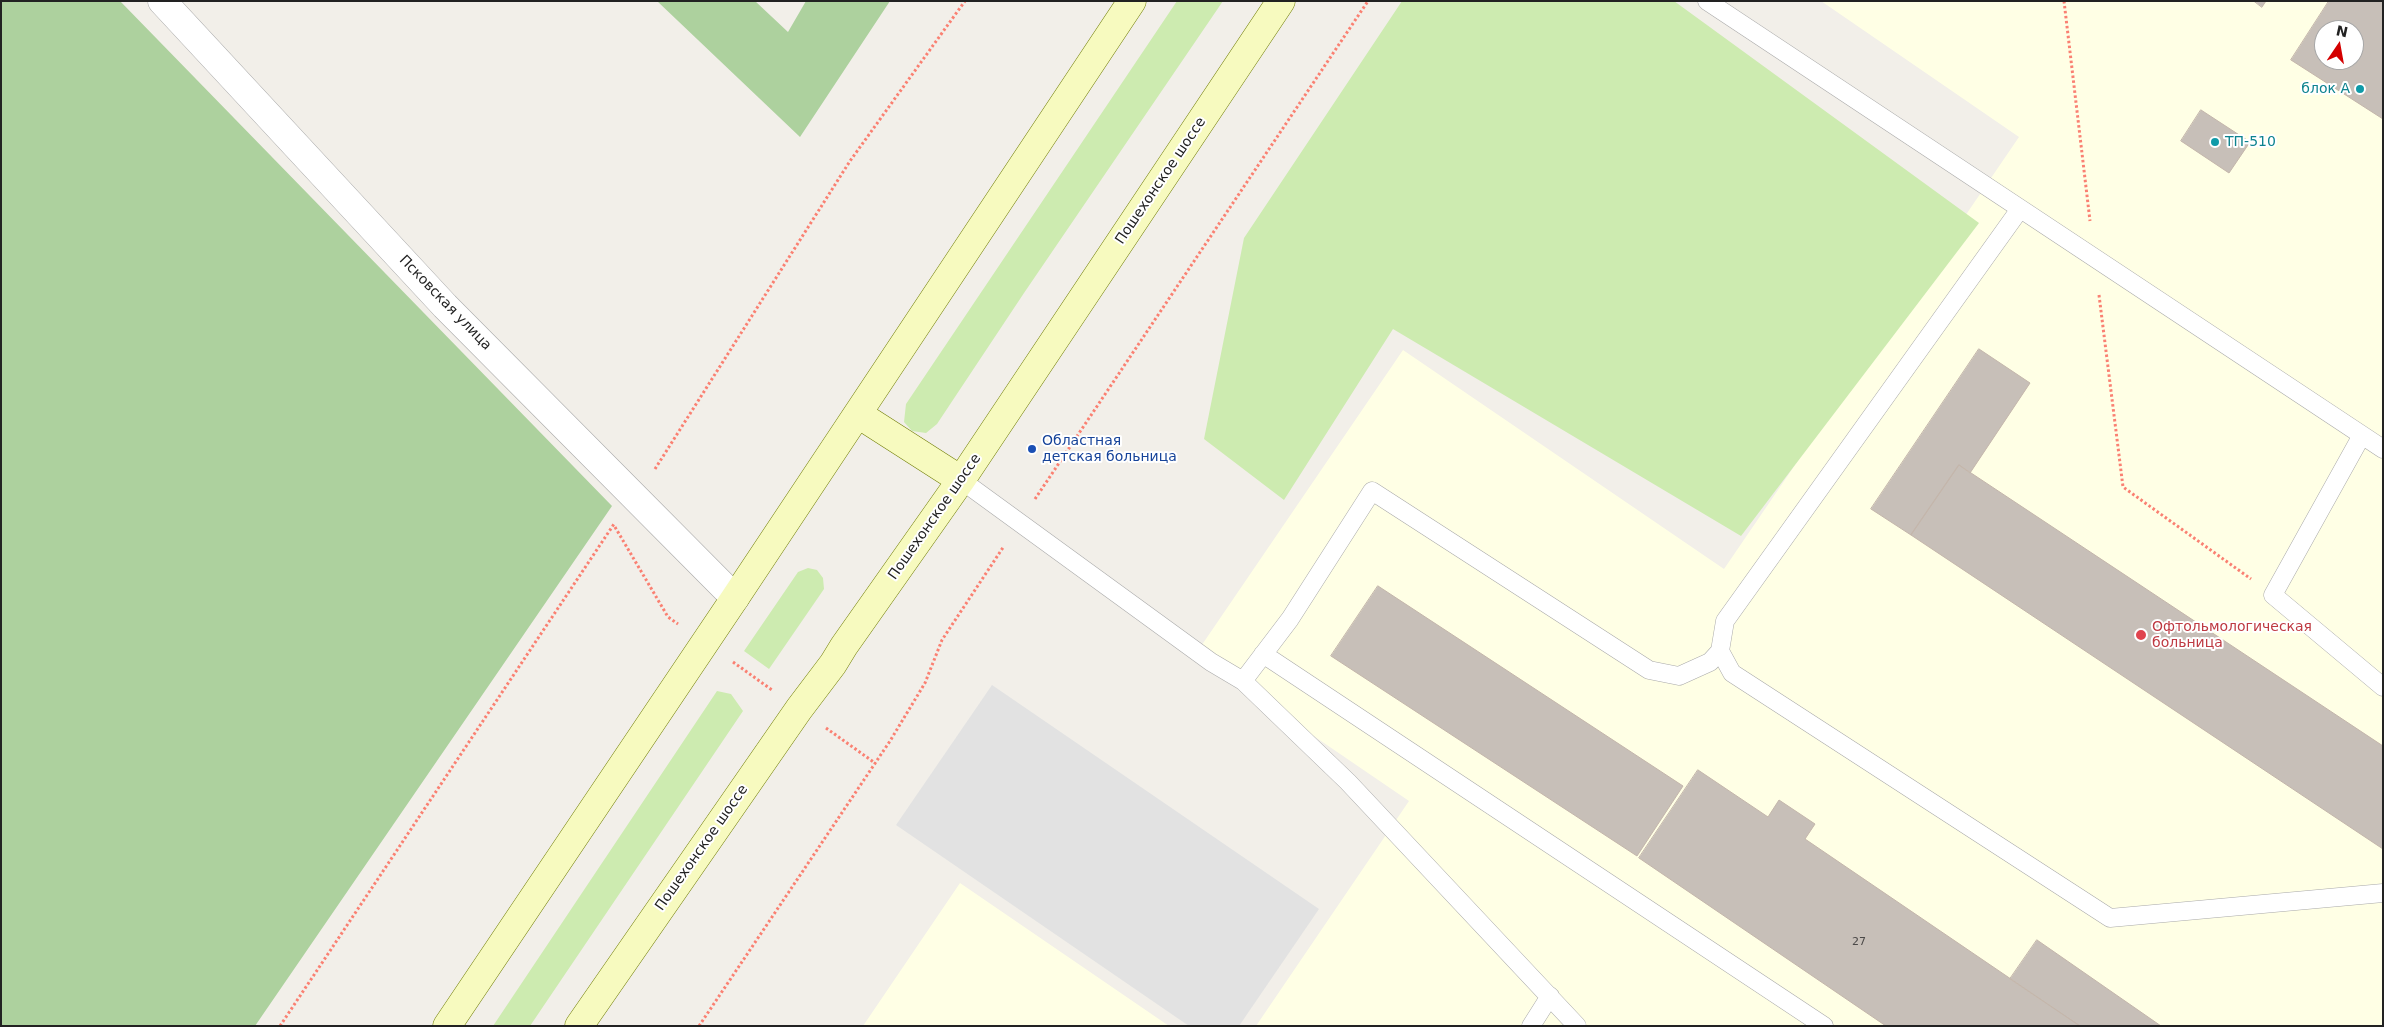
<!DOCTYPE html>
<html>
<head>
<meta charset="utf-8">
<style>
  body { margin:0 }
  #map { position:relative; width:2384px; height:1027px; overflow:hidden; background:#f2efe9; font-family:"DejaVu Sans",sans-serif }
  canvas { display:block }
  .frame { position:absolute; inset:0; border:2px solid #222; pointer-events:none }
  .north { position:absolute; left:2314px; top:20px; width:50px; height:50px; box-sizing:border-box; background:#fff; border:1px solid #a7a7a7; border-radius:50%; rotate:12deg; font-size:14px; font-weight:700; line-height:20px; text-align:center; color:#222 }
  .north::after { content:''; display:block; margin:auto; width:18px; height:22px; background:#d40000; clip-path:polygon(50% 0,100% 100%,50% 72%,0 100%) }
</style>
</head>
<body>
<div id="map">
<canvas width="2384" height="1027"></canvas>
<div class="frame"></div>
<div class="north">N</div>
</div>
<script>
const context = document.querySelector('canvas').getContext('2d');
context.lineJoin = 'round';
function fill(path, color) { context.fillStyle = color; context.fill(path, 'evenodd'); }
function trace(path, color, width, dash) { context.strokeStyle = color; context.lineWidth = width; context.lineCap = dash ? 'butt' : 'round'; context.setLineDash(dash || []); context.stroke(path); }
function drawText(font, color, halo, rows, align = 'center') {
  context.font = font + ' "DejaVu Sans",sans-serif'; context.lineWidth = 4; context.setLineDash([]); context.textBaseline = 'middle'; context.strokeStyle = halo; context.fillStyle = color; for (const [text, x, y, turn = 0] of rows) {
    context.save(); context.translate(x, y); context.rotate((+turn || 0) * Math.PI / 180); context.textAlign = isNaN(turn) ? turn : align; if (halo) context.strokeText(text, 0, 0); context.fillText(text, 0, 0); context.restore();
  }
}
const education = new Path2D(`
  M1821 1H2383V1026H1256L1409 801 1195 655 1403 350 1724 569 2019 137ZM2324 30H2354V60H2324Z
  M960 883 1169 1026H863Z`);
const grass = new Path2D(`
  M1177 1H1223L1024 293 937 424 926 433 912 431 904 422 906 404Z
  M1402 1H1674L1979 223 1741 536 1393 329 1284 500 1204 439 1244 238Z
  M808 568 817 570 823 578 824 589 769 669 744 651 798 572Z
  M717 691 731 694 743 711 530 1026H493Z`);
const forest = new Path2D(`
  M1 1H120L612 506 255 1026H1Z
  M657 1H755L788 32 806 1H890L800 137Z`);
const parking = new Path2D(`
  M992 685 1319 909 1239 1026H1189L896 825Z`);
const building = new Path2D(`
  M2254 1H2266L2262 7Z
  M2329 1H2383V119L2291 60ZM2324 30H2354V60H2324Z
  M2201 110 2250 142 2229 173 2181 141Z
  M1979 349 2030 383 1970 473 1959 465 1911 535 1871 509Z
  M1959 465 2383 746V849L1911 535Z
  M1378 586 1683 786 1637 856 1331 656Z
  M1698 770 1768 817 1779 800 1815 824 1805 839 2080 1026H1886L1639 858Z
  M2037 940 2161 1026H2080L2010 979Z`);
const path = new Path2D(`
  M2064 1 2090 221
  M2099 295 2123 487 2251 579
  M655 469 850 161 965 1
  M1035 499 1368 1
  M615 527 668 617 678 624
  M733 662 772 690
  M826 728 875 763
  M280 1026 614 524
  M699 1026 890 741 925 683 942 640 1004 546`);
const service = new Path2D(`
  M1707 1 2383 449
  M2020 209 1725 621 1720 651 1732 673 2110 918 2383 893
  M2362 435 2273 595 2383 687
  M961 480 1211 662 1243 681 1348 782 1577 1026
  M1263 654 1824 1026
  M1243 681 1290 619 1372 491 1649 670 1679 676 1710 662 1720 651
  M1531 1026 1550 996`);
const minor = new Path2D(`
  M162 1 445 306 735 598`);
const secondary = new Path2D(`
  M858 414 961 480
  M447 1026 735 598 1132 1
  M579 1026 799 709 833 664 844 646 961 480 1281 1`);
const markers = [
  [2360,89,5,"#0f9aa8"],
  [2215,142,5,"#0f9aa8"],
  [1032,449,5,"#1a4fb4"],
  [2141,635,6,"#e0444e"]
];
const numberNames = [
  ["27",1859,942]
];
const cultureNames = [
  ["блок А",2350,89],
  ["ТП-510",2225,142,"left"]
];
const streetNames = [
  ["Пошехонское шоссе",1161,181,-56],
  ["Псковская улица",445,303,46],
  ["Пошехонское шоссе",935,517,-55],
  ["Пошехонское шоссе",702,848,-55]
];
const transitNames = [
  ["Областная",1042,441],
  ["детская больница",1042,457]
];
const healthNames = [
  ["Офтольмологическая",2152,627],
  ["больница",2152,643]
];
fill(education, '#ffffe5');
fill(grass, '#cdebb0');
fill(forest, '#add19e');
fill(parking, '#e2e2e2');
fill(building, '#c7bfb8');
trace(building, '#c4b6ab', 1);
trace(service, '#a9a9a9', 19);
trace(minor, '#a9a9a9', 29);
trace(secondary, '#707d05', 29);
trace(path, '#fa8072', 3, [2.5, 2.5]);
trace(service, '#fff', 18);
trace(minor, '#fff', 28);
trace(secondary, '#f7fabf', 28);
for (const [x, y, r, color] of markers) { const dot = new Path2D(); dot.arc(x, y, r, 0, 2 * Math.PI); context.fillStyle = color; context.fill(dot); trace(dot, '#fff', 2); }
drawText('11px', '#4b4948', null, numberNames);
drawText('14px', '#0d838f', '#fff', cultureNames, 'right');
drawText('14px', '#222', '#fff', streetNames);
drawText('14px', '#164399', '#fff', transitNames, 'left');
drawText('14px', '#be3a42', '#fff', healthNames, 'left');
</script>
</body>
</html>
